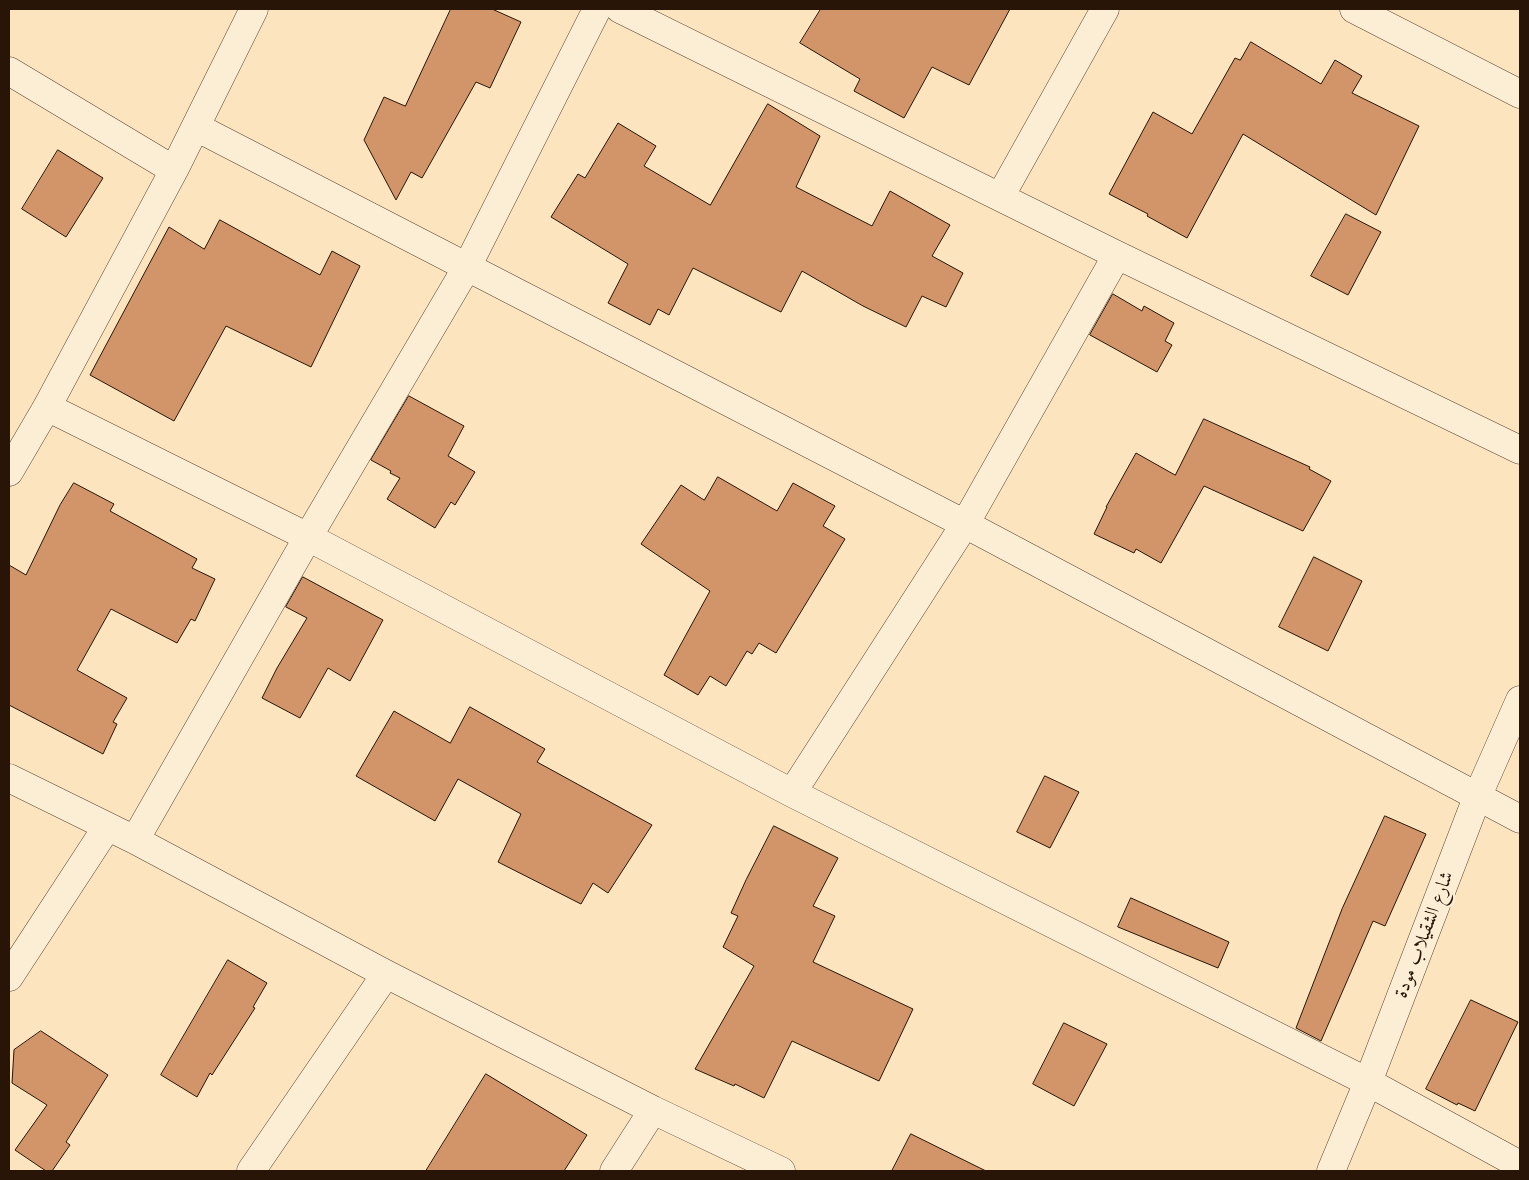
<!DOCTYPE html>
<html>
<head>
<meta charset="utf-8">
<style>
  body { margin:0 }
  #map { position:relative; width:1529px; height:1180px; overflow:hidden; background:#fbe4be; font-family:Cardo,serif }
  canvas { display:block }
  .frame { position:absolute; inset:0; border:10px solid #281507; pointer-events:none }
</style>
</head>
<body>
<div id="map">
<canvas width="1529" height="1180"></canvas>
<div class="frame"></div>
</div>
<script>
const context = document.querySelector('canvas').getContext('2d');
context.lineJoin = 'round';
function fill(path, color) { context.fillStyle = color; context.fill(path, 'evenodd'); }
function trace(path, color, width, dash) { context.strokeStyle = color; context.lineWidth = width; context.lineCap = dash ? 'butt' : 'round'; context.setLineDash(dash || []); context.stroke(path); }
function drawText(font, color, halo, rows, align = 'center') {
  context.font = font + ' Cardo,Amiri,serif'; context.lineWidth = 4.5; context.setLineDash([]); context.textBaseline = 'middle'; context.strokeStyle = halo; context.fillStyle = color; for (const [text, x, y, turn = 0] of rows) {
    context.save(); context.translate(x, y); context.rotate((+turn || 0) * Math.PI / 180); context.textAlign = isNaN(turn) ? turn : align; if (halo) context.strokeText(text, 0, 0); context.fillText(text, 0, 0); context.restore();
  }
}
const building = new Path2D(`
  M451 9H492L521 22 490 88 476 82 422 178 411 172 396 200 364 140 384 97 405 106Z
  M821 9H1010L969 85 932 67 904 118 854 91 860 79 800 43Z
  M1251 42 1321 84 1335 60 1362 76 1352 93 1419 126 1376 215 1243 134 1187 238 1147 216 1148 214 1109 194 1153 112 1192 134 1235 58 1240 60Z
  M768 104 820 136 796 187 872 226 890 191 950 225 932 256 963 273 946 307 922 296 906 327 863 306 802 271 781 312 693 268 669 315 658 309 650 325 608 303 628 264 551 217 578 174 585 178 618 123 656 146 644 166 710 205Z
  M58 150 103 178 66 237 22 209Z
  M1346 214 1381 232 1348 295 1311 276Z
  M220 220 320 275 332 251 360 266 311 367 226 326 174 421 90 375 169 227 204 249Z
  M1113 294 1142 311 1144 306 1174 323 1165 341 1172 345 1157 372 1090 335Z
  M409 396 464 426 448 456 475 472 455 505 451 502 435 528 387 499 400 478 390 473 391 471 371 460Z
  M1204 419 1310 467 1309 469 1331 481 1303 531 1204 486 1161 563 1136 549 1134 553 1094 534 1107 507H1106L1136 453 1175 475Z
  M718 477 777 511 793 483 835 506 823 526 845 539 776 653 759 643 752 654 747 651 726 686 710 676 698 695 664 675 710 591 641 544 681 485 704 500Z
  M74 483 114 504 110 511 197 559 192 568 215 579 195 621 191 619 177 643 111 609 77 670 127 698 113 722 117 724 103 754 9 705V565L26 575 60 505Z
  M1314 557 1362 581 1328 651 1279 627Z
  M303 577 383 620 350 681 328 668 300 718 262 698 277 668 307 618 286 607Z
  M470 707 545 749 537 762 652 825 608 893 593 883 581 904 498 862 521 814 458 779 435 821 356 776 394 711 450 743Z
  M1045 776 1079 792 1050 848 1017 832Z
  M1385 816 1426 834 1385 926 1373 921 1321 1041 1296 1028 1342 909Z
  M774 826 838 858 813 906 835 916 813 962 913 1009 879 1081 792 1041 764 1098 735 1084 734 1086 695 1069 754 966 723 947 738 916 731 913 746 880Z
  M1131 898 1229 942 1218 968 1118 927Z
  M228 960 267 983 253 1007 255 1008 212 1075 210 1073 197 1097 161 1075Z
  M1471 1000 1518 1022 1475 1111 1458 1103 1457 1105 1426 1089Z
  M1064 1023 1107 1044 1074 1106 1033 1084Z
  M41 1031 108 1075 66 1142 70 1145 52 1171H46L15 1150 47 1105 12 1083 14 1050Z
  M486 1074 587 1135 564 1171H426Z
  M911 1134 986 1171H892Z`);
const minor = new Path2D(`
  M620 9 1117 255 1520 450
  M1354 9 1520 94
  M9 71 174 170
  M196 127 965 524 1520 819
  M1000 197 1105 9
  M47 407 308 537 792 793 1368 1082 1520 1165
  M9 472 47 407 174 170 254 9
  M9 778 135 840 386 974 653 1110 781 1171
  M792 793 965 524 1117 255
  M135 840 308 537 467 267 597 9
  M9 977 107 827
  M251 1171 386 974
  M614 1171 653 1110
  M1331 1171 1368 1082 1478 795 1520 700`);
const streetNames = [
  ["شارع الشقيلاب مودة",1425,935,-69]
];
fill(building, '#d29569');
trace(building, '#281507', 1);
trace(minor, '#5d4935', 29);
trace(minor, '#fcedd5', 28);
drawText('19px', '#281507', '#fcedd5', streetNames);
</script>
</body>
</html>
